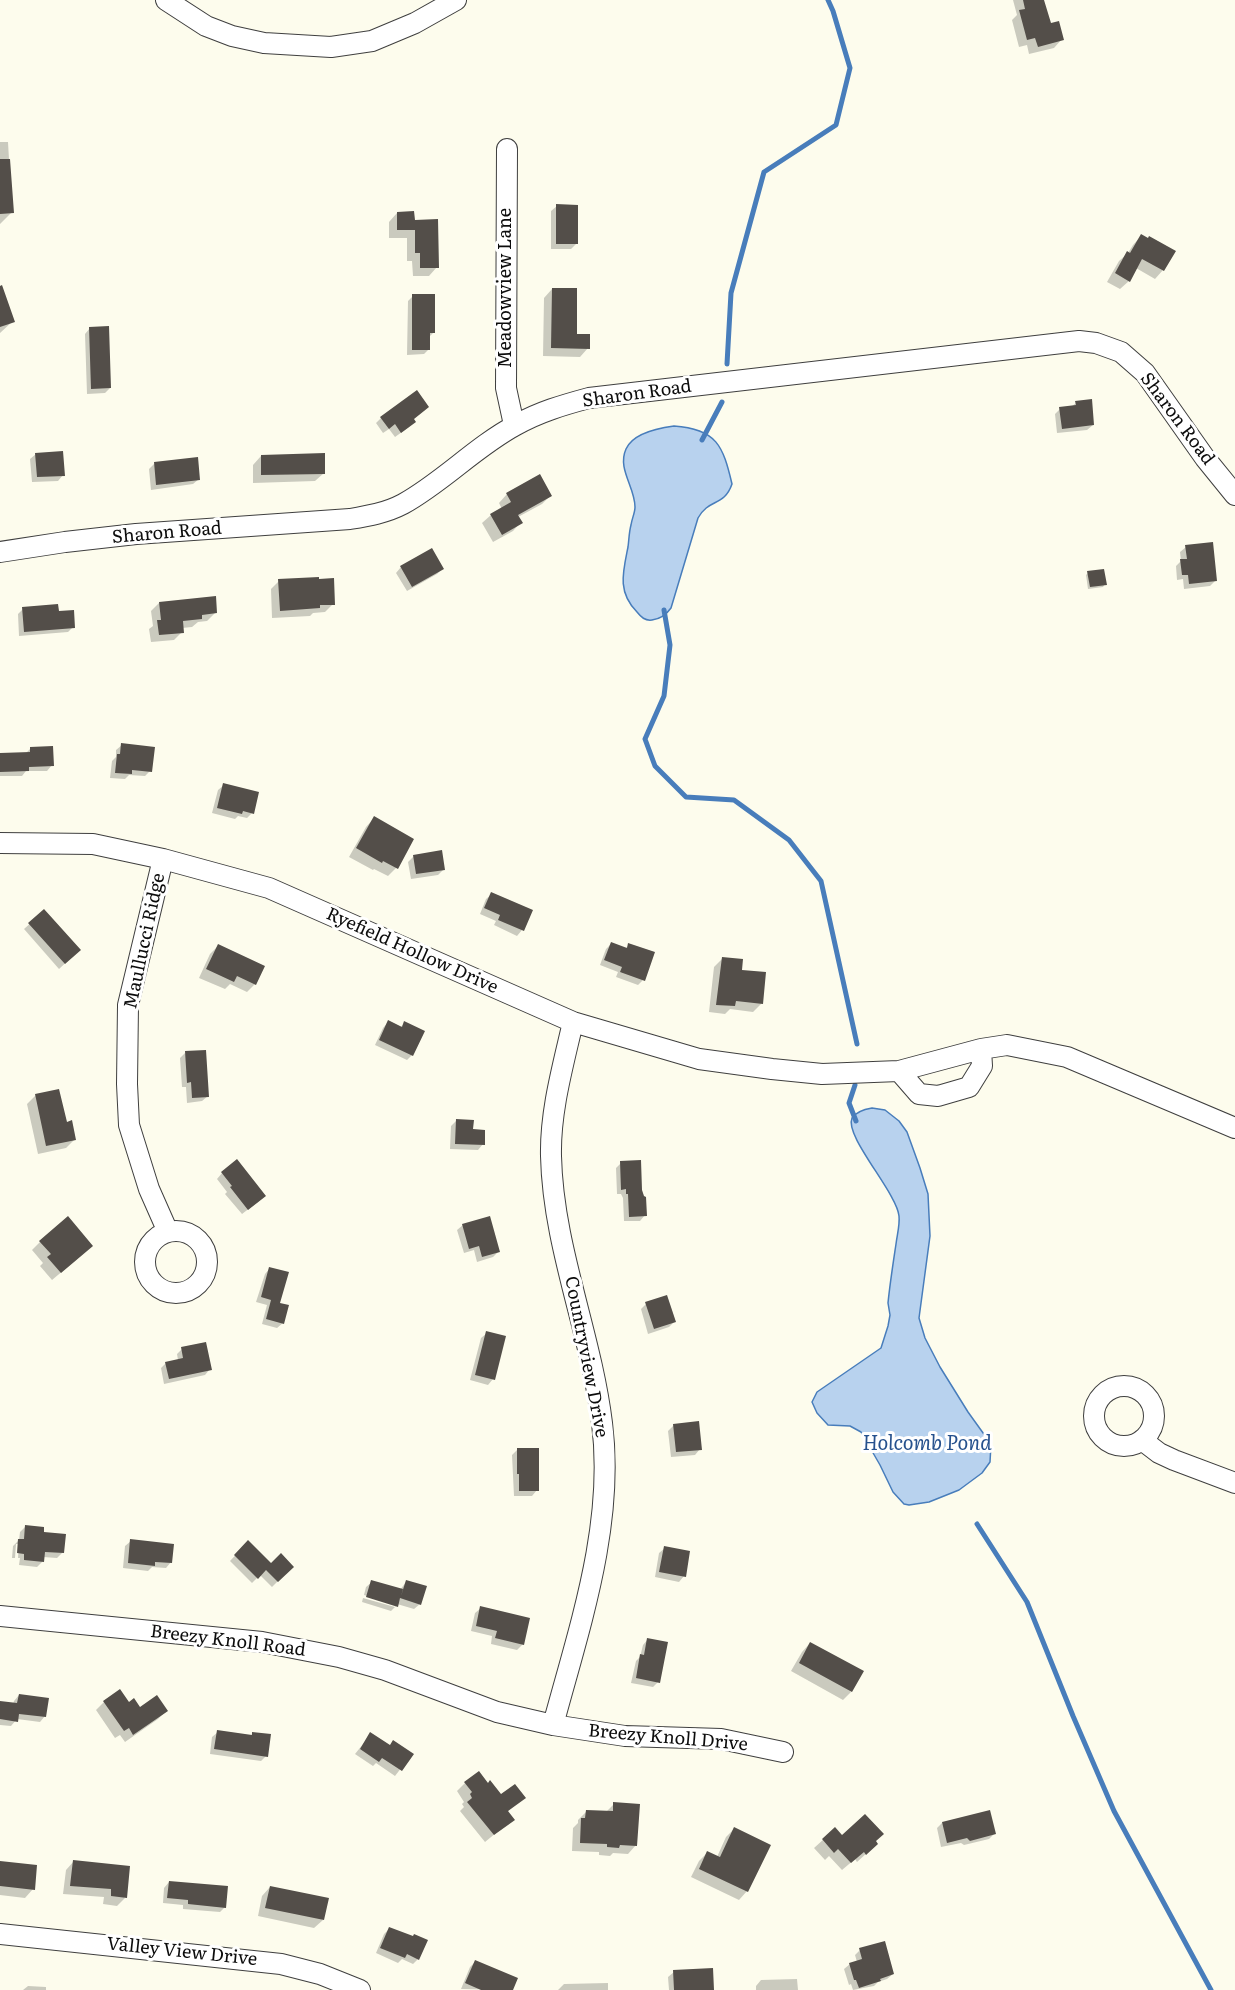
<!DOCTYPE html>
<html>
<head>
<meta charset="utf-8">
<style>
  body { margin:0 }
  canvas { display:block; background:#fdfced }
</style>
</head>
<body>
<canvas width="1235" height="1990"></canvas>
<script>
const context = document.querySelector('canvas').getContext('2d');
context.lineJoin = 'round';
function fill(path, color) { context.fillStyle = color; context.fill(path, 'evenodd'); }
function trace(path, color, width, dash) { context.strokeStyle = color; context.lineWidth = width; context.lineCap = dash ? 'butt' : 'round'; context.setLineDash(dash || []); context.stroke(path); }
function drawText(font, color, halo, rows, align = 'center') {
  context.font = font + ' Literata,serif'; context.lineWidth = 6; context.setLineDash([]); context.textBaseline = 'middle'; context.strokeStyle = halo; context.fillStyle = color; for (const [text, x, y, turn = 0] of rows) {
    context.save(); context.translate(x, y); context.rotate((+turn || 0) * Math.PI / 180); context.textAlign = isNaN(turn) ? turn : align; if (halo) context.strokeText(text, 0, 0); context.fillText(text, 0, 0); context.restore();
  }
}
const water = new Path2D(`
  M674 426C717 429 723 446 732 484 724 507 709 498 698 518L671 608C666 615 660 619 652 620 645 621 641 617 637 612 617 592 623 572 628 547 629 540 629 532 631 525 632 518 635 513 635 507 635 487 617 469 626 449 633 433 659 428 674 426Z
  M872 1108 885 1110 899 1121 907 1132 920 1168 928 1194 930 1236 919 1318 925 1338 940 1367 968 1412 991 1444 990 1462 982 1473 959 1490 929 1502 909 1505 904 1504 893 1492 880 1465 861 1432 850 1426 828 1425 817 1413 812 1402 817 1392 881 1348 888 1326 890 1315 888 1303C890 1283 893 1264 896 1244 897 1235 900 1225 899 1216 897 1193 844 1136 852 1118 856 1112 866 1109 872 1108Z`);
const shadow = new Path2D(`
  M1013 0H1043L1050 25 1062 39 1054 48 1029 54 1027 45 1019 47 1012 20 1017 15Z
  M0 142H8L12 212 0 224Z
  M557 206 577 243 571 249H551V211Z
  M397 213 413 221 437 267 429 276H413L412 261H407V238H389V222Z
  M1141 236 1163 270 1155 279 1136 268 1129 281 1120 289 1107 282 1119 261 1128 253 1133 245Z
  M552 289 575 336 588 348 580 357 543 356 544 298Z
  M413 296 434 332 429 337V349L424 354 407 355 408 301Z
  M0 298 13 321 0 333Z
  M90 328 110 388 105 393 87 394 85 334Z
  M1076 403 1093 425 1087 430 1057 433 1055 414 1060 409 1071 407Z
  M381 418 413 419 409 427 395 437 389 429 383 433 376 423Z
  M36 454 63 475 58 481 32 482 30 459Z
  M261 456 324 473 315 481 253 483V465Z
  M154 464 199 479 193 484 151 490 149 469Z
  M507 494 551 495 542 504 518 517 521 522 513 531 493 542 482 523 491 515 502 509 499 503Z
  M1186 547 1216 580 1210 586 1184 589 1183 579 1177 580 1176 566 1181 561 1180 552Z
  M401 567 443 568 437 574 407 591 396 573Z
  M1088 573 1105 584 1103 587 1088 589 1086 575Z
  M279 581 333 604 325 612 313 613 310 616 272 618 271 589Z
  M159 603 216 612 207 621 198 622 192 627 182 628V632L174 640 151 642 149 629 153 626 151 611Z
  M23 609 57 613 73 627 68 632 19 636 18 614Z
  M122 745 150 771 145 776 129 775 125 779 110 778 112 761 116 757V750Z
  M31 748 52 765 47 771H26L22 776H0V754L26 753Z
  M224 785 252 813 247 818 238 816 235 819 212 813 218 790Z
  M374 818 396 868 388 876 374 869 373 870 349 857 366 827Z
  M414 856 443 870 438 875 411 879 408 862Z
  M492 894 522 930 517 936 494 925 496 921 480 914 486 899Z
  M44 911 74 955 59 969 24 929Z
  M611 944 625 949 629 945 643 980 638 985 616 977 618 972 600 965 606 949Z
  M218 946 255 984 247 992 230 984 225 989 199 978 210 954Z
  M722 959 740 971 762 1003 753 1012 730 1009 725 1014 709 1012 714 967Z
  M388 1022 400 1028 404 1023 412 1055 407 1060 375 1045 383 1028Z
  M185 1053 208 1096 202 1101 187 1103 186 1087H182L180 1058Z
  M36 1095 66 1123 75 1139 66 1148 38 1154 27 1104Z
  M456 1121 472 1131 483 1144 478 1150 450 1149 451 1126Z
  M621 1163 642 1197 645 1215 640 1221H624L623 1198 621 1194H617L616 1168Z
  M222 1173 259 1201 242 1214 225 1194 227 1192 217 1179Z
  M463 1225 499 1251 493 1257 477 1262 474 1250 464 1253 457 1230Z
  M40 1242 83 1254 52 1280 40 1266 43 1263 32 1250Z
  M270 1268 283 1323 277 1328 262 1324 267 1305 256 1302 265 1274Z
  M646 1304 674 1322 669 1327 648 1334 641 1309Z
  M487 1333 493 1379 488 1385 470 1380 481 1338Z
  M182 1349 210 1369 205 1375 164 1384 161 1368 166 1363 178 1360 177 1354Z
  M674 1425 700 1449 695 1455 671 1457 668 1431Z
  M517 1450 537 1490 532 1496H514L512 1455Z
  M25 1527 42 1533 63 1552 57 1558 43 1557V1561L37 1567 19 1565 20 1558H18L19 1544H16L15 1558H12L13 1546 19 1540 20 1532Z
  M131 1541 171 1562 166 1568 152 1567 148 1571 123 1568 125 1546Z
  M248 1542 271 1565 292 1567 272 1587 260 1575 252 1583 230 1561Z
  M665 1548 684 1576 679 1582 655 1577 659 1553Z
  M372 1582 400 1590 406 1582 420 1604 414 1609 397 1604 395 1607V1604L364 1595 366 1587Z
  M363 1598 395 1607 391 1611 362 1602Z
  M481 1608 523 1644 517 1650 491 1644 492 1636 471 1631 475 1613Z
  M648 1639 658 1682 653 1687 631 1683 636 1661 640 1657 643 1645Z
  M810 1643 851 1692 843 1700 791 1671 802 1652Z
  M19 1695 45 1716 40 1722 17 1719 11 1726 0 1725V1702L13 1704 14 1701Z
  M104 1702 129 1704 140 1709 166 1711 158 1719 125 1742 120 1735 115 1738 96 1710Z
  M218 1732 250 1736 253 1733 266 1756 261 1761 210 1754 212 1737Z
  M371 1734 389 1747 412 1754 395 1776 376 1763 373 1766 355 1754Z
  M465 1783 500 1796 524 1797 507 1812 513 1819 485 1842 460 1811 464 1807 462 1804 464 1802 457 1791Z
  M614 1804 636 1845 628 1854 613 1853 610 1856 599 1855V1852L572 1851 573 1828 578 1823V1820L586 1812 605 1813Z
  M942 1823 994 1834 989 1839 964 1845 961 1843 941 1847 937 1828Z
  M734 1829 747 1891 739 1900 691 1877 699 1861 707 1853 717 1857 726 1837Z
  M835 1829 842 1837 874 1841 868 1852 857 1862 855 1859 842 1870 829 1856 825 1860 814 1848Z
  M74 1861 125 1898 117 1906 103 1904 104 1897 63 1894 66 1870Z
  M0 1863 33 1889 25 1898 0 1895Z
  M169 1882 225 1907 220 1912 183 1909V1905L163 1903 164 1888Z
  M270 1887 323 1920 314 1928 258 1916 262 1896Z
  M390 1928 418 1959 413 1964 402 1959 398 1963 376 1953 384 1934Z
  M860 1950 893 1974 887 1979 878 1982 874 1986 853 1990 851 1984 849 1985 844 1969 850 1964 857 1962 855 1955Z
  M475 1962 511 1990 461 1989 470 1967Z
  M674 1972 712 1990H669L668 1977Z
  M797 1979 798 1990H756V1986L761 1980Z
  M608 1983V1990H558L564 1984Z
  M28 1986 46 1987V1990H23Z`);
const stream = new Path2D(`
  M727 364 731 293 764 172 836 125 850 68 833 11 828 0
  M702 440 722 402
  M664 610 670 645 664 696 645 739 655 766 686 797 734 800 789 840 821 881 857 1044
  M855 1085 849 1103 856 1121
  M977 1524 1027 1602 1073 1716 1114 1811 1211 1990`);
const building = new Path2D(`
  M1023 0H1044L1051 23 1059 21 1064 40 1038 47 1035 38 1027 40 1019 10 1025 9Z
  M0 159H10L14 213 0 214Z
  M556 204 578 205V244H556Z
  M414 211 415 220 438 219 439 268H420V253H415V230H397V212Z
  M1141 234 1148 238 1149 236 1176 251 1164 271 1142 259 1130 282 1115 273 1127 251 1130 253Z
  M2 285 15 322 0 327V286Z
  M552 288H577V334H590V349L551 348Z
  M412 294H435V333H430V350H412Z
  M109 326 111 388 91 389 89 327Z
  M417 390 429 407 414 419 416 422 401 433 395 424 389 429 380 417Z
  M1092 399 1094 425 1062 429 1059 407 1076 405 1075 401Z
  M63 451 65 476 37 477 35 453Z
  M325 453V474L261 475V455Z
  M198 457 200 480 156 485 154 462Z
  M540 474 552 496 518 515 523 523 502 535 490 514 511 502 506 493Z
  M1213 542 1217 581 1189 584 1188 575H1182L1180 559H1187L1185 545Z
  M432 548 444 569 412 587 400 566Z
  M1104 569 1107 585 1090 587 1087 571Z
  M319 577V579L334 578 335 605H320V608L280 611 278 579Z
  M216 596 217 613 202 615V619L183 621 184 633 159 635 157 620H161L159 602Z
  M58 604 59 611 74 610 75 628 24 632 22 607Z
  M121 743 155 747 152 772 132 770V774L115 773 117 754H120Z
  M53 746 54 766 29 767V771L0 772V753L30 752V747Z
  M223 783 259 792 254 814 243 811 242 814 217 808Z
  M374 816 414 839 398 869 383 861 382 863 356 848Z
  M442 850 445 870 416 874 413 855Z
  M491 892 533 910 524 931 498 920 500 915 484 908Z
  M44 909 81 950 65 964 28 923Z
  M611 942 627 948 628 943 655 952 645 981 620 972 622 967 604 960Z
  M218 944 265 966 256 985 237 976 234 982 206 969Z
  M722 957 743 959 742 970 766 972 763 1004 736 1001 735 1006 716 1005Z
  M388 1020 402 1027 404 1021 425 1031 413 1056 379 1040Z
  M206 1050 209 1097 192 1098 191 1082 187 1083 185 1051Z
  M59 1089 67 1122 72 1120 76 1140 46 1146 35 1094Z
  M456 1119 474 1120 473 1129 485 1130V1145L455 1144Z
  M237 1159 266 1196 248 1210 230 1187 232 1186 221 1172Z
  M641 1160 642 1190 644 1196 646 1197 647 1216 629 1217 628 1194H626V1189L621 1190 620 1161Z
  M68 1216 93 1246 61 1273 47 1257 51 1254 39 1241Z
  M490 1216 500 1252 482 1257 479 1246 469 1249 462 1224Z
  M269 1267 289 1272 280 1303 289 1305 284 1324 266 1319 271 1300 261 1297Z
  M667 1295 676 1322 654 1329 645 1302Z
  M486 1331 506 1336 495 1380 475 1375Z
  M206 1342 212 1370 169 1379 165 1362 183 1358 181 1347Z
  M699 1421 702 1450 676 1452 673 1424Z
  M517 1448H539V1491H519V1474H517Z
  M25 1525 44 1527V1532L66 1534 64 1553 45 1552 44 1562 24 1560V1554L17 1553 18 1539H24Z
  M130 1539 174 1544 172 1563 155 1562V1566L128 1563Z
  M248 1540 271 1563 281 1553 294 1567 278 1582 266 1570 258 1579 234 1555Z
  M664 1546 690 1551 686 1577 659 1572Z
  M371 1580 403 1589 401 1596 406 1580 427 1586 421 1605 400 1598 398 1607 366 1597Z
  M480 1606 530 1618 524 1645 495 1638 497 1631 476 1626Z
  M647 1638 668 1642 660 1683 636 1678 640 1654 644 1655Z
  M810 1642 864 1671 852 1692 799 1663Z
  M120 1689 129 1702 134 1698 140 1707 157 1695 168 1711 133 1735 129 1728 124 1731 103 1701Z
  M19 1694 49 1698 46 1717 19 1714 18 1722 0 1719V1701L17 1703Z
  M217 1730 252 1735V1732L271 1734 268 1757 214 1749Z
  M370 1732 390 1745 393 1740 414 1754 402 1771 382 1758 379 1762 360 1749Z
  M479 1771 488 1783 490 1780 501 1794 515 1784 526 1798 508 1811 515 1820 494 1835 467 1802 472 1798 470 1794 472 1792 464 1782Z
  M613 1802 640 1804 637 1846 620 1845 619 1848 607 1847V1844L580 1843 581 1818H585L586 1810 613 1811Z
  M990 1810 996 1834 970 1841 967 1838 947 1843 942 1822Z
  M865 1814 884 1834 876 1841 878 1844 866 1855 864 1852 851 1863 838 1849 834 1853 822 1839 835 1827 842 1835Z
  M734 1827 771 1845 748 1892 699 1869 707 1851 720 1857Z
  M73 1860 130 1866 127 1898 111 1896V1889L70 1886Z
  M0 1861 37 1865 35 1890 0 1886Z
  M169 1881 228 1886 226 1908 188 1904V1900L167 1898Z
  M270 1886 329 1898 324 1920 265 1908Z
  M389 1927 413 1936 414 1934 428 1940 419 1960 407 1954 405 1958 380 1948Z
  M885 1941 894 1974 880 1979 881 1981 859 1988 856 1980H854L849 1963 862 1959 859 1948Z
  M475 1960 518 1978 513 1990H481L465 1983Z
  M713 1968 714 1990H674L673 1970Z`);
const minor = new Path2D(`
  M166 0 206 26 232 36 264 43 331 47 372 41 415 23 456 0
  M507 149 506 388 514 425
  M0 552 65 542 136 534 350 519C368 516 386 513 403 504 443 482 475 447 516 425 539 412 563 405 589 398L1079 341 1096 343 1121 352 1145 373 1205 458 1235 495
  M0 843 93 844 163 859 269 888 573 1022 699 1059 772 1069 822 1074 899 1071 981 1049
  M163 859 128 1005 127 1084 129 1125 149 1189 168 1232
  M899 1071 919 1094 938 1096 969 1087 982 1066 981 1049 1007 1045 1067 1057 1235 1128
  M145 1262a31 31 0 1 1 62 0a31 31 0 1 1-62 0Z
  M1094 1416a30 30 0 1 1 60 0a30 30 0 1 1-60 0Z
  M1142 1440 1159 1453 1174 1460 1235 1483
  M0 1616 262 1642 339 1657 385 1670 497 1712 553 1725 625 1736 721 1739 783 1752
  M553 1725C579 1628 615 1525 602 1423 591 1333 553 1247 551 1156 550 1111 563 1066 573 1022
  M0 1934 281 1964 320 1974 360 1990`);
const streetNames = [
  ["Meadowview Lane",506,288,-90],
  ["Sharon Road",637,394,-8],
  ["Sharon Road",1177,419,53],
  ["Sharon Road",167,533,-5],
  ["Maullucci Ridge",145,941,-78],
  ["Ryefield Hollow Drive",412,951,24],
  ["Countryview Drive",586,1357,79],
  ["Breezy Knoll Road",228,1641,7],
  ["Breezy Knoll Drive",668,1738,5],
  ["Valley View Drive",182,1952,6]
];
const waterNames = [
  ["Holcomb Pond",927,1444]
];
fill(water, '#b8d2ee');
trace(water, '#487dbb', 1.5);
fill(shadow, '#0003');
trace(stream, '#487dbb', 5);
fill(building, '#534e49');
trace(minor, '#3f3f3f', 22);
trace(minor, '#fff', 20);
drawText('18px', '#0c0c0c', '#fff', streetNames);
drawText('italic 20px', '#26518d', '#fff', waterNames);
</script>
</body>
</html>
